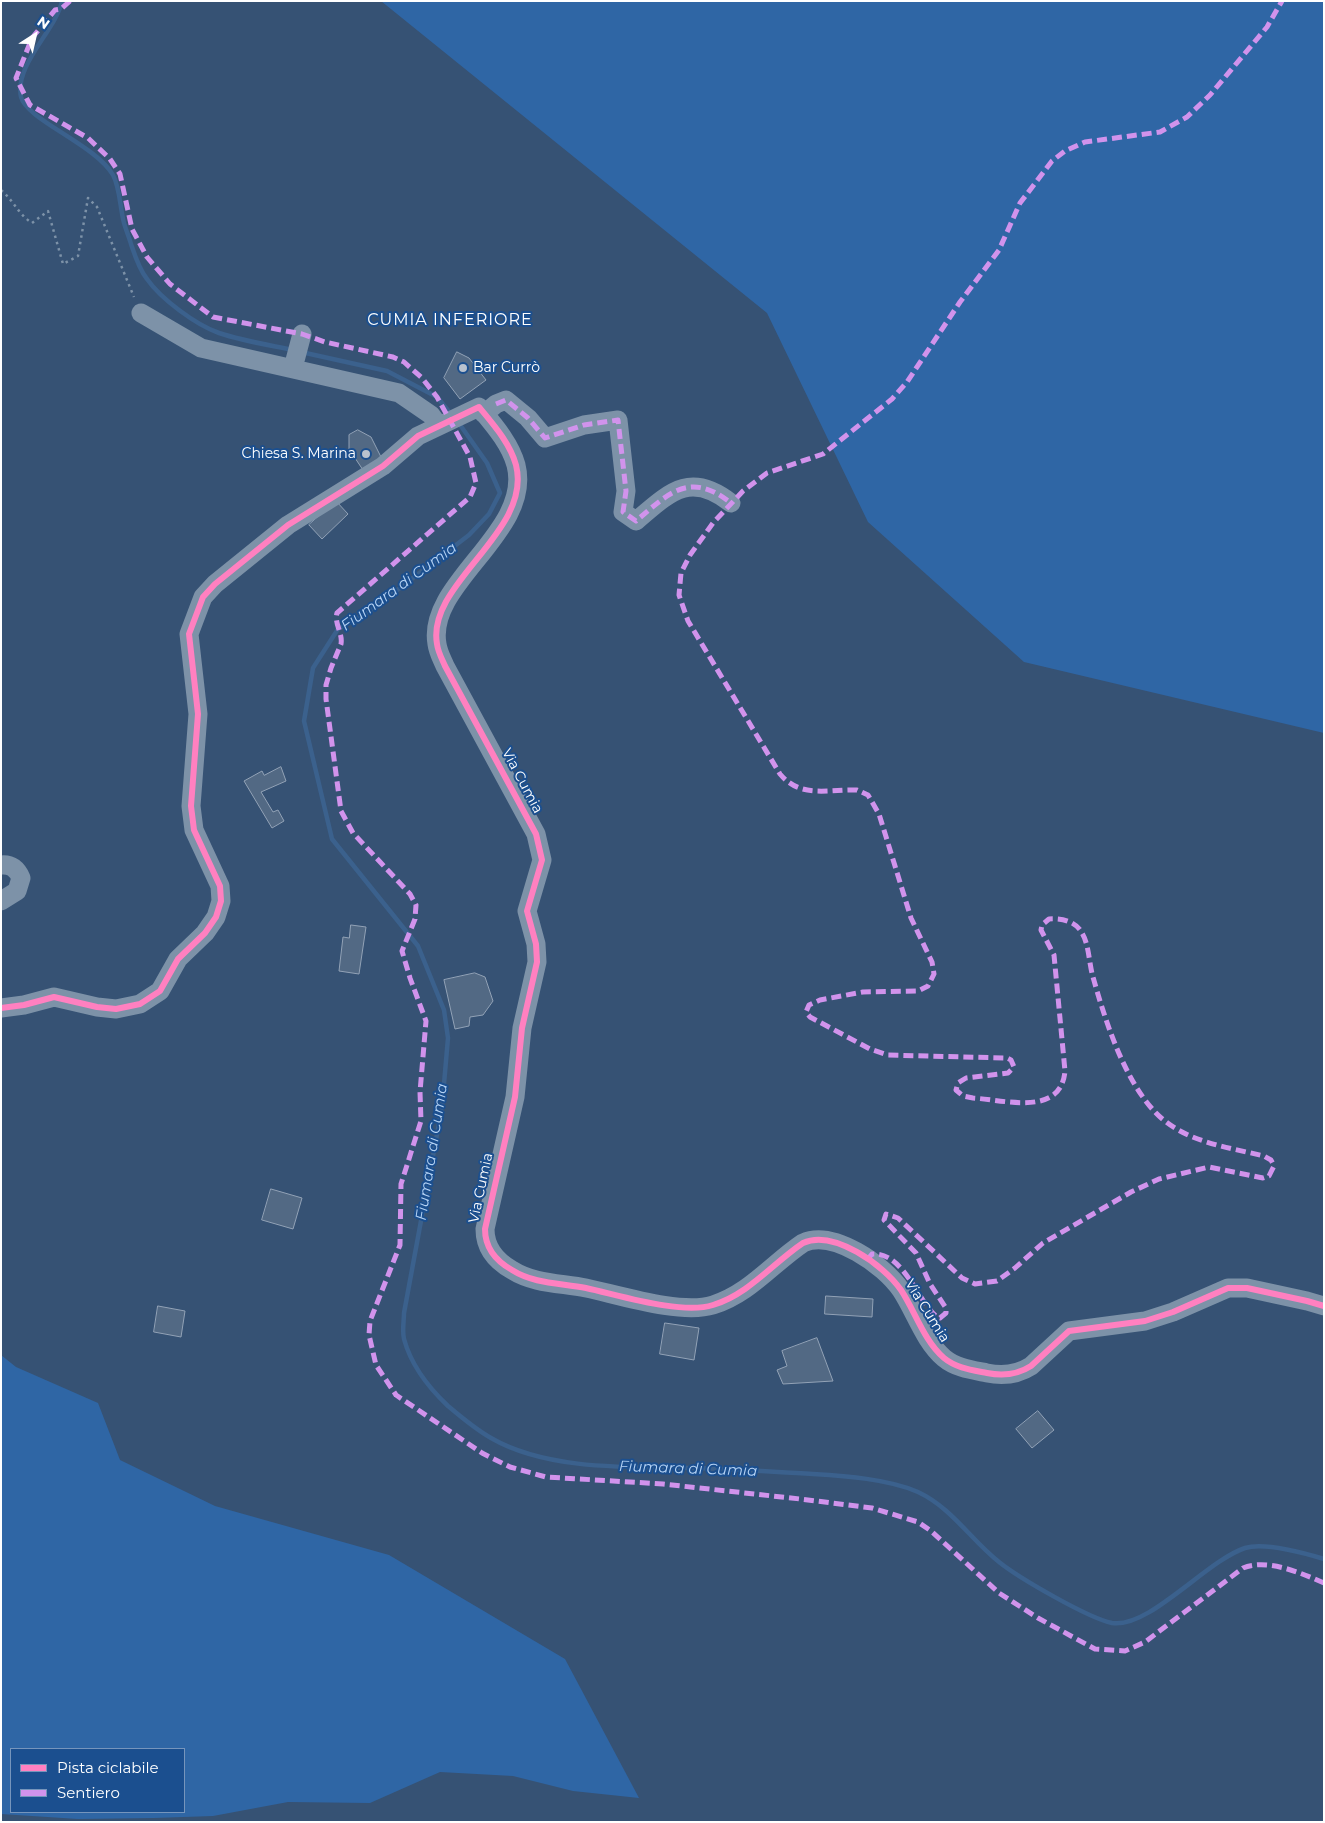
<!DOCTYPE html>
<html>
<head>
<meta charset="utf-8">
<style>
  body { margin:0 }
  #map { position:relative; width:1325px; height:1823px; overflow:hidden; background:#365274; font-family:Montserrat,sans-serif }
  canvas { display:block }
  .frame { position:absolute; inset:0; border:2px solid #fff; pointer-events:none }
  .legend { position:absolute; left:10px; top:1748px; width:175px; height:65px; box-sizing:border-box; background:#1b4f8f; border:1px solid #7695bc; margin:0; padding:6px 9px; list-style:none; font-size:15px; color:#fff }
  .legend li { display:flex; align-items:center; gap:10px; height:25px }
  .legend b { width:25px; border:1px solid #7695bc }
  .north { position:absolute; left:10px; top:10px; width:50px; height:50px; -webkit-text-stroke:4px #1b4f8f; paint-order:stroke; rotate:35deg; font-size:14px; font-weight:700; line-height:20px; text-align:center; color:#fff }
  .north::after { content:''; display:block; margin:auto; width:18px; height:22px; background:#fff; clip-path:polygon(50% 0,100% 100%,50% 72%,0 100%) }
</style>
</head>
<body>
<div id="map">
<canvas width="1325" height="1823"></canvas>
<div class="frame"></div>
<ul class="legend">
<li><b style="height:6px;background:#ff80c0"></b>Pista ciclabile</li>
<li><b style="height:6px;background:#d193ec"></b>Sentiero</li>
</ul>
<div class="north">N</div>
</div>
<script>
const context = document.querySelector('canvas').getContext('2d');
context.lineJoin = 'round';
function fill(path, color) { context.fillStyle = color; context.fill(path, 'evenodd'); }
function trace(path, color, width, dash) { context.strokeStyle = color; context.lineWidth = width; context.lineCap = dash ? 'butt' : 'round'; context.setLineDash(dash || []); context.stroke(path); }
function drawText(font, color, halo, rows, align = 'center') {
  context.font = font + ' Montserrat,sans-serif'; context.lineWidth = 4; context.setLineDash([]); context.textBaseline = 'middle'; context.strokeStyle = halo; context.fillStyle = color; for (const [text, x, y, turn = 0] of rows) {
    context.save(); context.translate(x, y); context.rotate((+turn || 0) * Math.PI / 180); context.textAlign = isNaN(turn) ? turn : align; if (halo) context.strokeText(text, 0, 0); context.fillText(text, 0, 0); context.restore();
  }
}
const green = new Path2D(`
  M381 1H1324V733L1024 662 868 522 767 313Z
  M1 1355 16 1367 98 1403 120 1460 215 1506 389 1555 565 1659 639 1798 573 1791 513 1776 440 1772 370 1803 288 1802 213 1816 154 1818 78 1819 1 1814ZM11 1749H184V1812H11Z`);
const stream = new Path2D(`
  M62 1C56 30 14 65 21 97 27 120 96 145 113 175 120 188 120 208 124 223 126 230 129 237 131 244 135 256 139 269 147 279 161 299 196 325 219 333 243 341 269 345 293 350
  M301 352 387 371 437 397 451 414
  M458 422 487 463 500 493 489 514 469 535 370 611 338 629 313 668 304 721 332 839 418 946 444 1010 448 1038 442 1107 404 1313C404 1321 402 1331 404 1339 411 1365 429 1388 448 1406 461 1417 475 1429 491 1438 548 1471 632 1467 696 1468 735 1469 774 1472 813 1474 845 1476 889 1479 918 1492 952 1508 971 1540 999 1562 1019 1578 1088 1618 1112 1623 1149 1629 1206 1561 1245 1548 1265 1542 1304 1553 1324 1559`);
const building = new Path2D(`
  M457 352 469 358 486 380 460 399 444 378Z
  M358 430 371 437 382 459 363 470 349 449V435Z
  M336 501 348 514 322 539 309 525Z
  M281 767 286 781 261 792 273 812 278 810 284 821 272 828 244 781 262 771 264 775Z
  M351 925 366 927 359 974 339 971 343 937 349 938Z
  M475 973 485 977 493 1001 483 1015 470 1017 469 1026 455 1029 444 980Z
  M271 1189 302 1198 293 1229 262 1220Z
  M826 1296 873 1299 872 1317 825 1314Z
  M158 1306 185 1311 181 1337 154 1332Z
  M665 1323 699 1328 694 1360 660 1354Z
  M817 1338 833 1381 783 1384 777 1370 787 1366 782 1351Z
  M1038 1411 1054 1430 1032 1448 1016 1429Z`);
const path = new Path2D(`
  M1 190C14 201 18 214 32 223L48 211 63 264 78 256 88 198 97 207 134 297`);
const street = new Path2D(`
  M141 313 201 348 399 393 431 415 439 426
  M293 368 302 334
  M484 414 496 404 506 400 528 418 545 438 584 425 618 420 626 491 623 512 636 521C670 492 690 471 731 503
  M1 865C11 864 17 869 21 878L17 891 1 901
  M1 1008 24 1005 54 997 97 1007 116 1009 140 1004 160 991 178 959 205 933 216 917 221 901 220 886 194 830 191 806 198 714 189 634 203 597 215 584 288 525 383 466 418 436 479 407C493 424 510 443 516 465 533 532 426 583 437 644 438 652 442 659 445 666L536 834 542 860 527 911 536 944 537 962 522 1028 515 1097 485 1229C485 1248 496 1261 512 1270 534 1284 561 1283 586 1288 619 1295 681 1315 713 1305 749 1294 773 1263 803 1243 833 1229 884 1265 901 1290 915 1311 924 1341 944 1358 956 1368 972 1370 987 1373 1002 1376 1017 1375 1031 1366L1069 1331 1145 1321 1173 1312 1228 1288H1247L1307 1301 1324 1306`);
const quiet = new Path2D(`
  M70 1 61 9 55 10 32 38 16 78 30 105 88 138 110 159 120 174 132 229 147 257 170 284 213 317 302 334 325 342 393 357 404 362 422 378 437 397 470 457 476 483 470 497 337 613C334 624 343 633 341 644L331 668 326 685V699L341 811 353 833 410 894 416 905 415 919 402 951 410 978 426 1021 420 1092 421 1121 401 1184 400 1245 370 1321 369 1335 376 1365 396 1395 482 1453 510 1467 546 1477 663 1484 800 1499 872 1508 918 1522 931 1531 999 1593 1038 1618 1095 1649 1125 1651 1145 1642 1243 1568C1267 1558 1301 1573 1324 1583
  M496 404 506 400 528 418 545 438 584 425 618 420 626 491 623 512 636 521C670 492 690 471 731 503
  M867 1260 872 1254C906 1251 922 1313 940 1318L946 1313V1308L930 1284 916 1253 884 1220 886 1214 898 1218 962 1278 975 1284 997 1281 1015 1268 1043 1243 1131 1192 1159 1179 1209 1167 1263 1178 1269 1176 1274 1166 1271 1160 1264 1156C1227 1147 1184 1142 1156 1113 1124 1080 1105 1020 1093 977 1089 964 1089 944 1082 933 1076 921 1061 918 1049 919L1042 925 1041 930 1054 955 1065 1071C1061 1117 1005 1100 973 1098L963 1096 956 1090 958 1083 966 1078 1008 1073 1014 1067 1011 1060 1007 1058 888 1055 870 1049 810 1017 806 1012 809 1005 820 1000 863 992 918 991 928 986 934 974 932 962 911 918 879 814 868 795 857 790C828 789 801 799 780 774L688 621 679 595 681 573 690 555 713 523 743 491 767 473 823 454 892 399 907 382 960 302 999 250 1020 203 1052 161 1065 151 1085 142 1160 132 1187 117 1210 95 1267 27 1282 1`);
const cycleway = new Path2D(`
  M1 1008 24 1005 54 997 97 1007 116 1009 140 1004 160 991 178 959 205 933 216 917 221 901 220 886 194 830 191 806 198 714 189 634 203 597 215 584 288 525 383 466 418 436 479 407C493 424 510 443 516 465 533 532 426 583 437 644 438 652 442 659 445 666L536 834 542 860 527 911 536 944 537 962 522 1028 515 1097 485 1229C485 1248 496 1261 512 1270 534 1284 561 1283 586 1288 619 1295 681 1315 713 1305 749 1294 773 1263 803 1243 833 1229 884 1265 901 1290 915 1311 924 1341 944 1358 956 1368 972 1370 987 1373 1002 1376 1017 1375 1031 1366L1069 1331 1145 1321 1173 1312 1228 1288H1247L1307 1301 1324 1306`);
const markers = [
  [463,368,5,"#b9c2ce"],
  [366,454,5,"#b9c2ce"]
];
const poiNames = [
  ["Bar Currò",473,368],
  ["Chiesa S. Marina",356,454,"right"]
];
const streetNames = [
  ["Via Cumia",522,781,62],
  ["Via Cumia",481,1188,-78],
  ["Via Cumia",927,1311,58]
];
const waterNames = [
  ["Fiumara di Cumia",399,587,-36],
  ["Fiumara di Cumia",432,1152,-81],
  ["Fiumara di Cumia",688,1469,2]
];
const quarterNames = [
  ["CUMIA INFERIORE",450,320]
];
fill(green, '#2f66a5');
trace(stream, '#3b618d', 4.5);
fill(building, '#526984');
trace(building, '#92a2b6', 1);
trace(path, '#7d92a8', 2.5, [2.5, 4]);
trace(street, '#7d92a8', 19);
trace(quiet, '#d193ec', 5, [10, 5]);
trace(cycleway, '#ff80c0', 6);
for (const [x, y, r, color] of markers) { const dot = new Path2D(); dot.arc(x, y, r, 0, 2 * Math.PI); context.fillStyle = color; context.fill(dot); trace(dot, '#1b4f8f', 2); }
drawText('14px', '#fff', '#1b4f8f', poiNames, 'left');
drawText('14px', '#fff', '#1b4f8f', streetNames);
drawText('italic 15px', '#b5d3f5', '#1b4f8f', waterNames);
context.letterSpacing = '1px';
drawText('16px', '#fff', '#1b4f8f', quarterNames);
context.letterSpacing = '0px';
</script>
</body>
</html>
